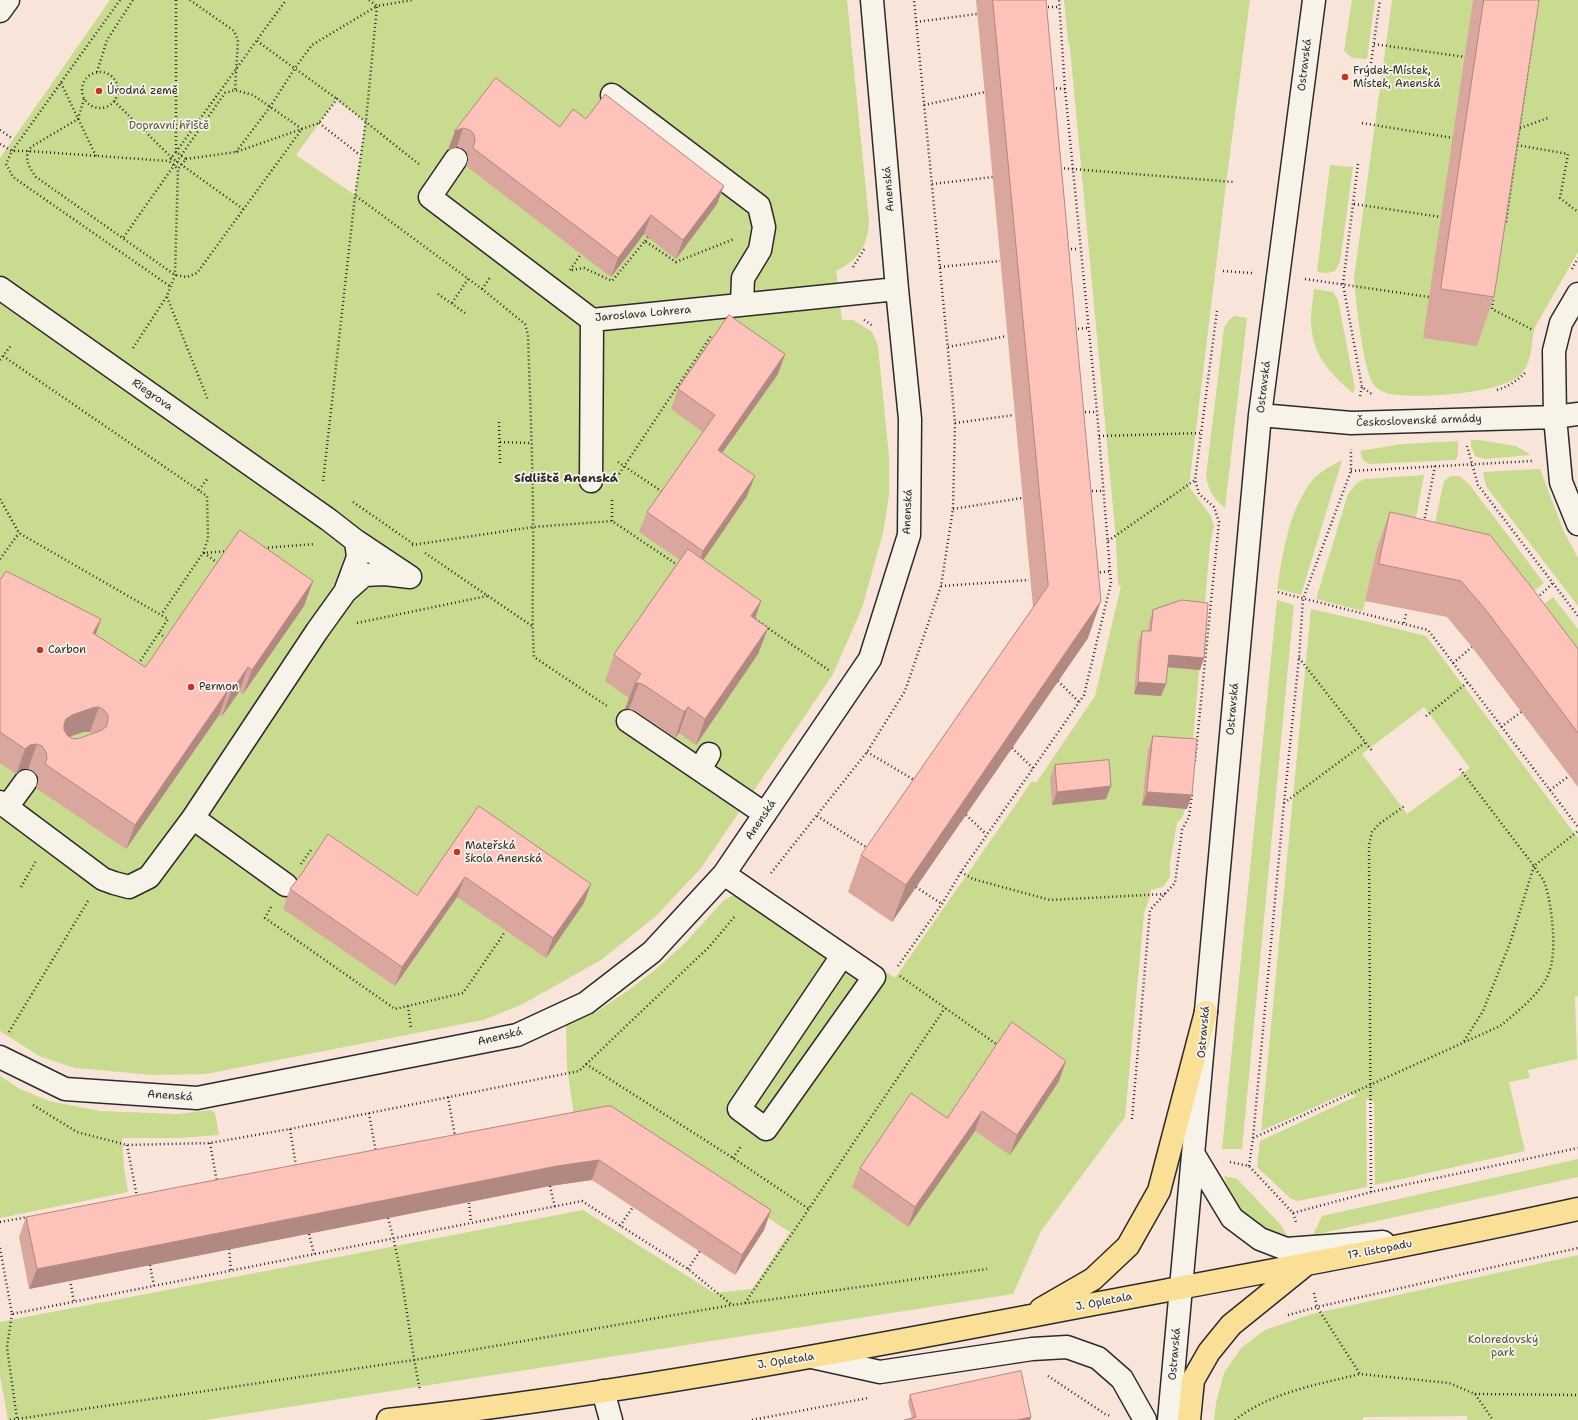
<!DOCTYPE html>
<html>
<head>
<meta charset="utf-8">
<style>
  body { margin:0 }
  canvas { display:block; background:#f9e4da }
</style>
</head>
<body>
<canvas width="1578" height="1420"></canvas>
<script>
const context = document.querySelector('canvas').getContext('2d');
context.lineJoin = 'round';
function fill(path, color) { context.fillStyle = color; context.fill(path, 'evenodd'); }
function trace(path, color, width, dash) { context.strokeStyle = color; context.lineWidth = width; context.lineCap = dash ? 'butt' : 'round'; context.setLineDash(dash || []); context.stroke(path); }
function drawText(font, color, halo, rows, align = 'center') {
  context.font = font + ' "Shantell Sans",sans-serif'; context.lineWidth = 3.5; context.setLineDash([]); context.textBaseline = 'middle'; context.strokeStyle = halo; context.fillStyle = color; for (const [text, x, y, turn = 0] of rows) {
    context.save(); context.translate(x, y); context.rotate((+turn || 0) * Math.PI / 180); context.textAlign = isNaN(turn) ? turn : align; if (halo) context.strokeText(text, 0, 0); context.fillText(text, 0, 0); context.restore();
  }
}
const green = new Path2D(`
  M110 0H847L869 221C868 246 858 260 836 271L842 320H853L872 332 878 346 889 456V495L883 533 862 608 832 676 701 868 656 916 601 960 521 1005 483 1020 206 1074 154 1075 75 1068 39 1056 0 1031V158ZM336 100 365 121 355 195 296 155Z
  M1064 0H1250L1226 184 1189 487 1211 516 1214 526 1210 545 1187 808 1185 809 1182 818 1177 823 1170 863V877L1163 887 1151 890C1150 899 1146 906 1144 914L1125 1117 1041 1231 1013 1294 205 1420H8L0 1376V1322L583 1210 714 1293 752 1289 790 1232 613 1120 575 1122 567 1068 566 1025 596 1012 630 989 656 969 684 944 723 901 731 896 738 895 822 928 895 978 1032 781 1036 783 1095 696 1121 586 1118 585 1116 540 1070 48 1068 40Z
  M1352 0H1375L1367 59 1352 58 1344 51Z
  M1392 0H1578V252L1535 327C1530 344 1534 361 1520 375 1501 394 1416 399 1390 394 1385 393 1377 389 1374 385 1364 374 1355 297 1354 278Z
  M1330 165 1353 167 1340 262 1335 271 1328 273 1317 272Z
  M1314 289 1333 292 1338 300 1355 388 1353 393C1329 373 1311 353 1311 320 1311 309 1313 299 1314 289Z
  M1235 316 1247 318 1225 508C1214 499 1208 490 1206 476L1224 328 1230 319Z
  M1471 440H1479L1516 446 1531 455 1484 459 1475 456 1471 446Z
  M1458 441V455L1456 460 1369 464 1363 460 1360 451 1402 444Z
  M1342 460 1301 595 1277 589C1283 553 1288 514 1310 483 1317 473 1331 466 1342 460Z
  M1540 469 1564 532 1578 558V606L1486 486 1483 472Z
  M1424 475 1410 549H1377L1363 611 1316 599 1348 494 1356 484 1364 479Z
  M1451 476H1459L1469 484 1544 583 1508 611 1427 559 1444 481Z
  M1553 597 1578 629V659L1523 621Z
  M1277 600 1294 605 1242 1149H1222Z
  M1311 609 1365 621 1426 636 1578 838V996L1575 997 1577 1059 1528 1070 1530 1078 1509 1082 1525 1151 1375 1185 1374 1102 1366 1099 1367 1187 1297 1201 1290 1198 1257 1167 1260 1141 1357 1096 1346 1093 1261 1131ZM1424 707 1470 768 1407 814 1362 754Z
  M0 1076 20 1089 49 1101 100 1111 178 1114 211 1110 215 1113 219 1135 180 1138H122L124 1168 128 1192 0 1218Z
  M1578 1159V1177L1313 1235 1322 1216Z
  M1224 1176 1237 1179 1281 1225 1288 1237H1277L1239 1212 1232 1200Z
  M1578 1255V1420H1467V1416L1363 1417V1420H1214L1216 1403 1224 1373 1241 1348 1265 1330 1312 1314Z`);
const path = new Path2D(`
  M120 0 12 151 6 164 13 177 171 287
  M176 0V151
  M190 0 234 31 238 40 235 90
  M369 0 377 6 412 0
  M1044 7H1060
  M916 22 977 14
  M257 41 337 99
  M1374 44 1465 57
  M1371 63 1380 0
  M97 72 107 40 133 0
  M82 90a18 18 0 1 1 36 0a18 18 0 1 1-36 0Z
  M61 83 96 156
  M1052 88 1065 89
  M84 99 78 119 31 147C23 158 29 167 36 177L175 275 187 277 197 273 302 129 253 95 235 90 225 93 123 238
  M114 101 172 158 243 209
  M924 105 985 92
  M319 123 360 155
  M1362 123 1453 138
  M1520 128 1548 118
  M0 130 13 139
  M0 144 12 151H28L169 161
  M1517 145 1568 154 1560 198 1578 212
  M176 152 286 0
  M236 152 270 107 295 68 312 45 377 6 366 121 355 196 323 482
  M186 159 236 152 319 123 337 99 420 165
  M1358 164 1343 284 1362 387 1373 395
  M1060 168 1234 182
  M932 184 993 177
  M356 196 482 289 525 324 528 335C530 399 533 463 533 526 534 570 531 613 534 657L607 706
  M1354 204 1441 217
  M1506 222 1535 21
  M645 241 648 237
  M1067 249H1076
  M853 267 865 248
  M940 267 1000 261
  M1572 269 1578 258
  M570 270 581 254
  M572 270 584 268 612 281 645 241 676 262 734 239
  M1223 271 1252 273
  M1305 279 1429 297
  M482 289 491 276
  M438 294 465 313
  M167 297 208 400
  M1493 300 1492 309 1533 330
  M452 303 468 279
  M864 320 873 326
  M1074 329 1088 328
  M948 347 1007 336
  M133 348 167 296 175 275 178 169 186 159 176 152 169 161 178 169
  M3 356 207 496 208 539 203 553 161 615
  M0 360 12 344
  M1497 390C1510 386 1518 380 1527 371
  M1360 396 1362 387
  M1081 412H1097
  M499 422 500 463
  M955 423 1014 415
  M1099 436 1201 433
  M500 442 531 443
  M1467 446 1478 485 1578 616
  M618 462 664 493
  M1351 471 1532 461
  M619 474 711 336
  M199 490 208 478
  M1088 491H1103
  M0 499 19 533 168 619 137 666
  M353 502 415 545
  M953 509 1022 498
  M612 521V498
  M1424 522 1435 466
  M1108 541 1195 480
  M412 545 533 527 612 521 679 566
  M264 548 315 544
  M203 553 229 551
  M204 553 219 564
  M425 553 532 626
  M0 559 19 533
  M1096 573 1111 571
  M941 586 1029 580
  M1278 592 1428 630 1578 827
  M1537 598 1553 583
  M752 617 830 671
  M357 623 487 596
  M1404 623 1406 614
  M159 633 167 639
  M1299 658 1373 752
  M1453 663 1472 647
  M1058 681 1079 702
  M1426 716 1468 682
  M1501 727 1521 712
  M1012 748 1033 768
  M867 752 916 781
  M1195 761 1219 522 1214 507 1199 494 1195 480 1217 311
  M1460 769 1534 866 1578 831
  M1550 790 1569 776
  M1284 803 1366 742
  M966 815 986 834
  M817 816 869 849
  M301 864 311 850
  M961 872 973 879 1050 900 1165 894
  M771 873 867 752 905 691 941 586 953 509 955 423 914 0
  M21 887 36 861
  M916 887 942 904
  M271 907 265 918 395 1009 463 993 505 932
  M898 966 942 904 961 872 1084 695 1111 583 1097 412 1065 89 1059 0
  M900 976 999 1046
  M408 1006 411 1029
  M9 1032 88 901
  M1464 1041 1483 1011 1510 943 1534 866
  M586 1064 733 1158 809 1209
  M448 1097 455 1136
  M33 1105 77 1132 127 1145 210 1143 290 1129 579 1071 709 947 736 915
  M369 1113 376 1153
  M1132 1119 1150 910 1175 883 1182 830 1189 817 1192 794
  M290 1129 296 1166
  M1253 1138 1500 1026C1515 1014 1541 993 1548 975 1558 953 1552 906 1545 884 1543 878 1537 872 1534 866
  M210 1143 217 1182
  M127 1145 137 1197
  M733 1158 742 1145
  M1230 1162 1249 1166 1293 1213 1296 1222
  M1249 1166 1253 1138 1284 803 1299 658 1303 599 1351 471V449
  M550 1186 555 1207
  M1371 1192 1369 845 1372 832 1379 824 1406 805
  M469 1203 471 1223
  M1293 1213 1371 1192 1578 1148
  M388 1218C404 1274 408 1333 420 1390
  M0 1222 28 1217
  M620 1226 633 1207
  M309 1234 314 1254
  M0 1248 12 1314 582 1201 688 1269 732 1305
  M229 1249 231 1271
  M150 1265 154 1286
  M688 1269 700 1251
  M70 1280 74 1302
  M1314 1293 1317 1307 1360 1374 1449 1383 1475 1394 1493 1420
  M745 1303 945 1008
  M12 1314 7 1347 17 1419
  M1288 1315 1317 1307 1578 1248
  M1048 1376 1105 1414 1111 1416
  M1475 1394 1578 1395
  M10 1420 414 1360 732 1305 987 1269
  M752 1420 868 1398
  M1235 1420C1271 1392 1316 1385 1360 1374`);
const minor = new Path2D(`
  M0 11 8 0
  M612 95 759 206 764 227 760 250 743 278 742 304
  M456 159 430 197 592 320 897 289
  M0 288 329 520 356 541 358 557 345 592 317 631 193 818 149 877 129 887 114 883 103 879 0 802
  M1578 294 1561 323 1554 351 1555 417 1561 482 1578 524
  M1260 415 1351 423 1555 417 1578 414
  M591 481 592 320
  M345 592 364 575 385 574 410 577 356 541
  M628 721 765 814
  M700 769 709 754
  M7 807 26 781
  M193 818 286 885
  M724 874 874 977 766 1129 739 1109 842 956
  M0 1057 65 1089 197 1098 517 1035 586 1003 652 952 724 874 870 659 909 535 910 419 897 289 872 0
  M1194 1155 1232 1218 1260 1239 1286 1249 1383 1242
  M812 1357 880 1372 1032 1349 1067 1347 1098 1358 1122 1379 1145 1420
  M603 1391 611 1420
  M1169 1420 1260 415 1314 0`);
const major = new Path2D(`
  M1041 1309 1093 1279 1128 1246 1159 1191 1206 1012
  M388 1420C621 1394 853 1350 1083 1306 1248 1275 1414 1245 1578 1209
  M1189 1420 1193 1380 1209 1352 1231 1325 1304 1266`);
const wall = new Path2D(`
  M976 0H1046L1088 638 892 922 848 892 861 855 1033 607Z
  M1473 0H1539L1494 297 1477 346 1423 338Z
  M496 78 560 127 586 119 717 204 676 259 644 234 611 277 466 166 468 160 467 153 463 149 457 147 448 150Z
  M785 354 778 374 722 453 747 496 703 560 761 601 755 619 768 628 758 654 696 745 679 733 675 738 635 711 629 709H625L629 698 605 681 614 655 680 560 639 532 647 512 703 432 671 409 678 389Z
  M1390 512 1578 649V787L1472 647 1447 617 1365 601 1377 548Z
  M0 579 101 619 96 635 145 667 313 581 304 606 243 694 239 692 222 716 219 715 126 849 36 788 38 782V776L33 771 28 769H21L16 774 0 763ZM83 732H90L93 734 80 738 74 739 70 737Z
  M1153 610 1204 658 1200 670 1168 667 1161 696 1134 694 1138 643 1142 631H1148L1149 622Z
  M1153 736 1187 809 1142 805 1148 750Z
  M1055 765 1111 786 1106 799 1052 805 1050 778Z
  M479 806 584 903 546 958 457 897 395 986 283 909 290 889 417 895Z
  M1059 1081 1010 1155 975 1131 908 1227 852 1187 860 1168 947 1118Z
  M607 1106 771 1210 764 1230 735 1275 592 1180 550 1186 29 1289 19 1237 26 1217Z
  M910 1395 1031 1417 1030 1420H904L912 1418 908 1402Z`);
const shadedWall = new Path2D(`
  M463 128 457 147 448 150 455 131Z
  M724 186 717 204 676 259 683 240Z
  M651 215 644 234 611 277 618 258Z
  M785 354 778 374 710 470 718 450Z
  M755 476 747 496 696 571 703 551Z
  M313 581 304 606 243 694 252 670Z
  M761 601 752 627 751 616Z
  M1101 601 1088 638 892 922 906 885Z
  M101 619 92 644 93 633Z
  M768 628 758 654 696 745 705 719Z
  M1169 655 1204 658 1200 670 1165 667Z
  M248 667 239 692 222 716 231 692Z
  M1138 682 1166 684 1161 696 1134 694Z
  M635 683H639L629 709H625Z
  M228 690 219 715 126 849 135 825Z
  M99 707 90 732H83L63 739 64 724 66 719 72 715 92 708Z
  M688 707 679 733 675 738 684 712Z
  M37 744 28 769H21L16 774 25 749 30 745Z
  M1111 786 1106 799 1052 805 1057 792Z
  M1147 792 1192 795 1187 809 1142 805Z
  M465 877 457 897 395 986 402 967Z
  M591 884 584 903 546 958 553 938Z
  M1066 1061 1059 1081 1010 1155 1017 1135Z
  M982 1111 975 1131 908 1227 915 1207Z
  M599 1160 592 1180 550 1186 29 1289 37 1269 557 1166Z
  M771 1210 764 1230 735 1275 742 1255Z
  M1031 1417 1030 1420H1017Z`);
const building = new Path2D(`
  M993 0H1046L1101 601 906 885 861 855 1048 586Z
  M1484 0H1539L1494 297 1441 289Z
  M496 78 560 127 573 109 586 119 605 94 724 186 683 240 651 215 618 258 473 148 475 141 474 134 470 130 463 128 455 131Z
  M729 315 785 354 718 450 755 476 703 551 647 512 715 415 678 389Z
  M1390 512 1490 535 1532 588 1578 649V733L1486 610 1461 581 1379 564Z
  M240 530 313 581 252 670 248 667 231 692 228 690 135 825 45 764 47 758 46 752 42 746 37 744 30 745 25 749 0 732V579H1L6 571 101 619 93 633 145 667ZM99 707 104 710 108 715V721L106 727 100 731 80 738 74 739 68 736 64 730V724L66 719 72 715 92 708Z
  M688 549 761 601 751 616 768 628 705 719 688 707 684 712 644 685 639 683H635L641 674 614 655Z
  M1182 600 1208 603 1204 658 1169 655 1166 684 1138 682 1142 631H1151L1153 610Z
  M1153 736 1197 739 1192 795 1147 792Z
  M1109 760 1111 786 1057 792 1055 765Z
  M479 806 591 884 553 938 465 877 402 967 290 889 303 872 306 867 328 834 417 895Z
  M1012 1022 1066 1061 1017 1135 982 1111 915 1207 860 1168 911 1093 947 1118Z
  M607 1106H611L771 1210 742 1255 599 1160 557 1166 37 1269 26 1217 189 1185Z
  M1021 1371 1031 1417 1017 1420H904L916 1417 910 1395Z`);
const markers = [
  [1345,77,4,"#c8321e"],
  [99,91,4,"#c8321e"],
  [40,650,4,"#c8321e"],
  [191,687,4,"#c8321e"],
  [457,852,4,"#c8321e"]
];
const streetNames = [
  ["Ostravská",1305,65,-83],
  ["Anenská",889,189,-95],
  ["Jaroslava Lohrera",643,314,-5],
  ["Ostravská",1264,387,-83],
  ["Riegrova",152,395,35],
  ["Československé armády",1419,421,-2],
  ["Anenská",908,512,-88],
  ["Ostravská",1233,709,-85],
  ["Anenská",761,820,-56],
  ["Ostravská",1204,1032,-85],
  ["Anenská",500,1037,-14],
  ["Anenská",170,1096,4],
  ["17. listopadu",1380,1250,-11],
  ["J. Opletala",1104,1302,-11],
  ["Ostravská",1175,1354,-85],
  ["J. Opletala",786,1361,-9]
];
const poiNames = [
  ["Frýdek-Místek,",1353,71],
  ["Místek, Anenská",1353,84],
  ["Úrodná země",107,91],
  ["Carbon",48,650],
  ["Permon",199,687],
  ["Mateřská",465,846],
  ["škola Anenská",465,859]
];
const parkNames = [
  ["Dopravní hřiště",169,126],
  ["Koloredovský",1503,1340],
  ["park",1503,1353]
];
const neighbourhoodNames = [
  ["Sídliště Anenská",566,479]
];
fill(green, '#c8db8f');
trace(minor, '#2b2b2b', 25);
trace(major, '#2b2b2b', 25);
trace(path, '#2b2b2b', 2.5, [1, 3]);
trace(minor, '#f7f3e8', 22);
trace(major, '#fadf96', 22);
fill(wall, '#daa79f');
fill(shadedWall, '#b18882');
fill(building, '#fdc2b9');
trace(building, '#b18882', 1);
for (const [x, y, r, color] of markers) { const dot = new Path2D(); dot.arc(x, y, r, 0, 2 * Math.PI); context.fillStyle = color; context.fill(dot); trace(dot, '#f7f3e8', 1.5); }
drawText('11px', '#2b2b2b', '#f7f3e8', streetNames);
drawText('11px', '#2b2b2b', '#f7f3e8', poiNames, 'left');
drawText('11px', '#525744', '#f7f3e8', parkNames);
drawText('bold 12px', '#2b2b2b', '#f7f3e8', neighbourhoodNames);
</script>
</body>
</html>
